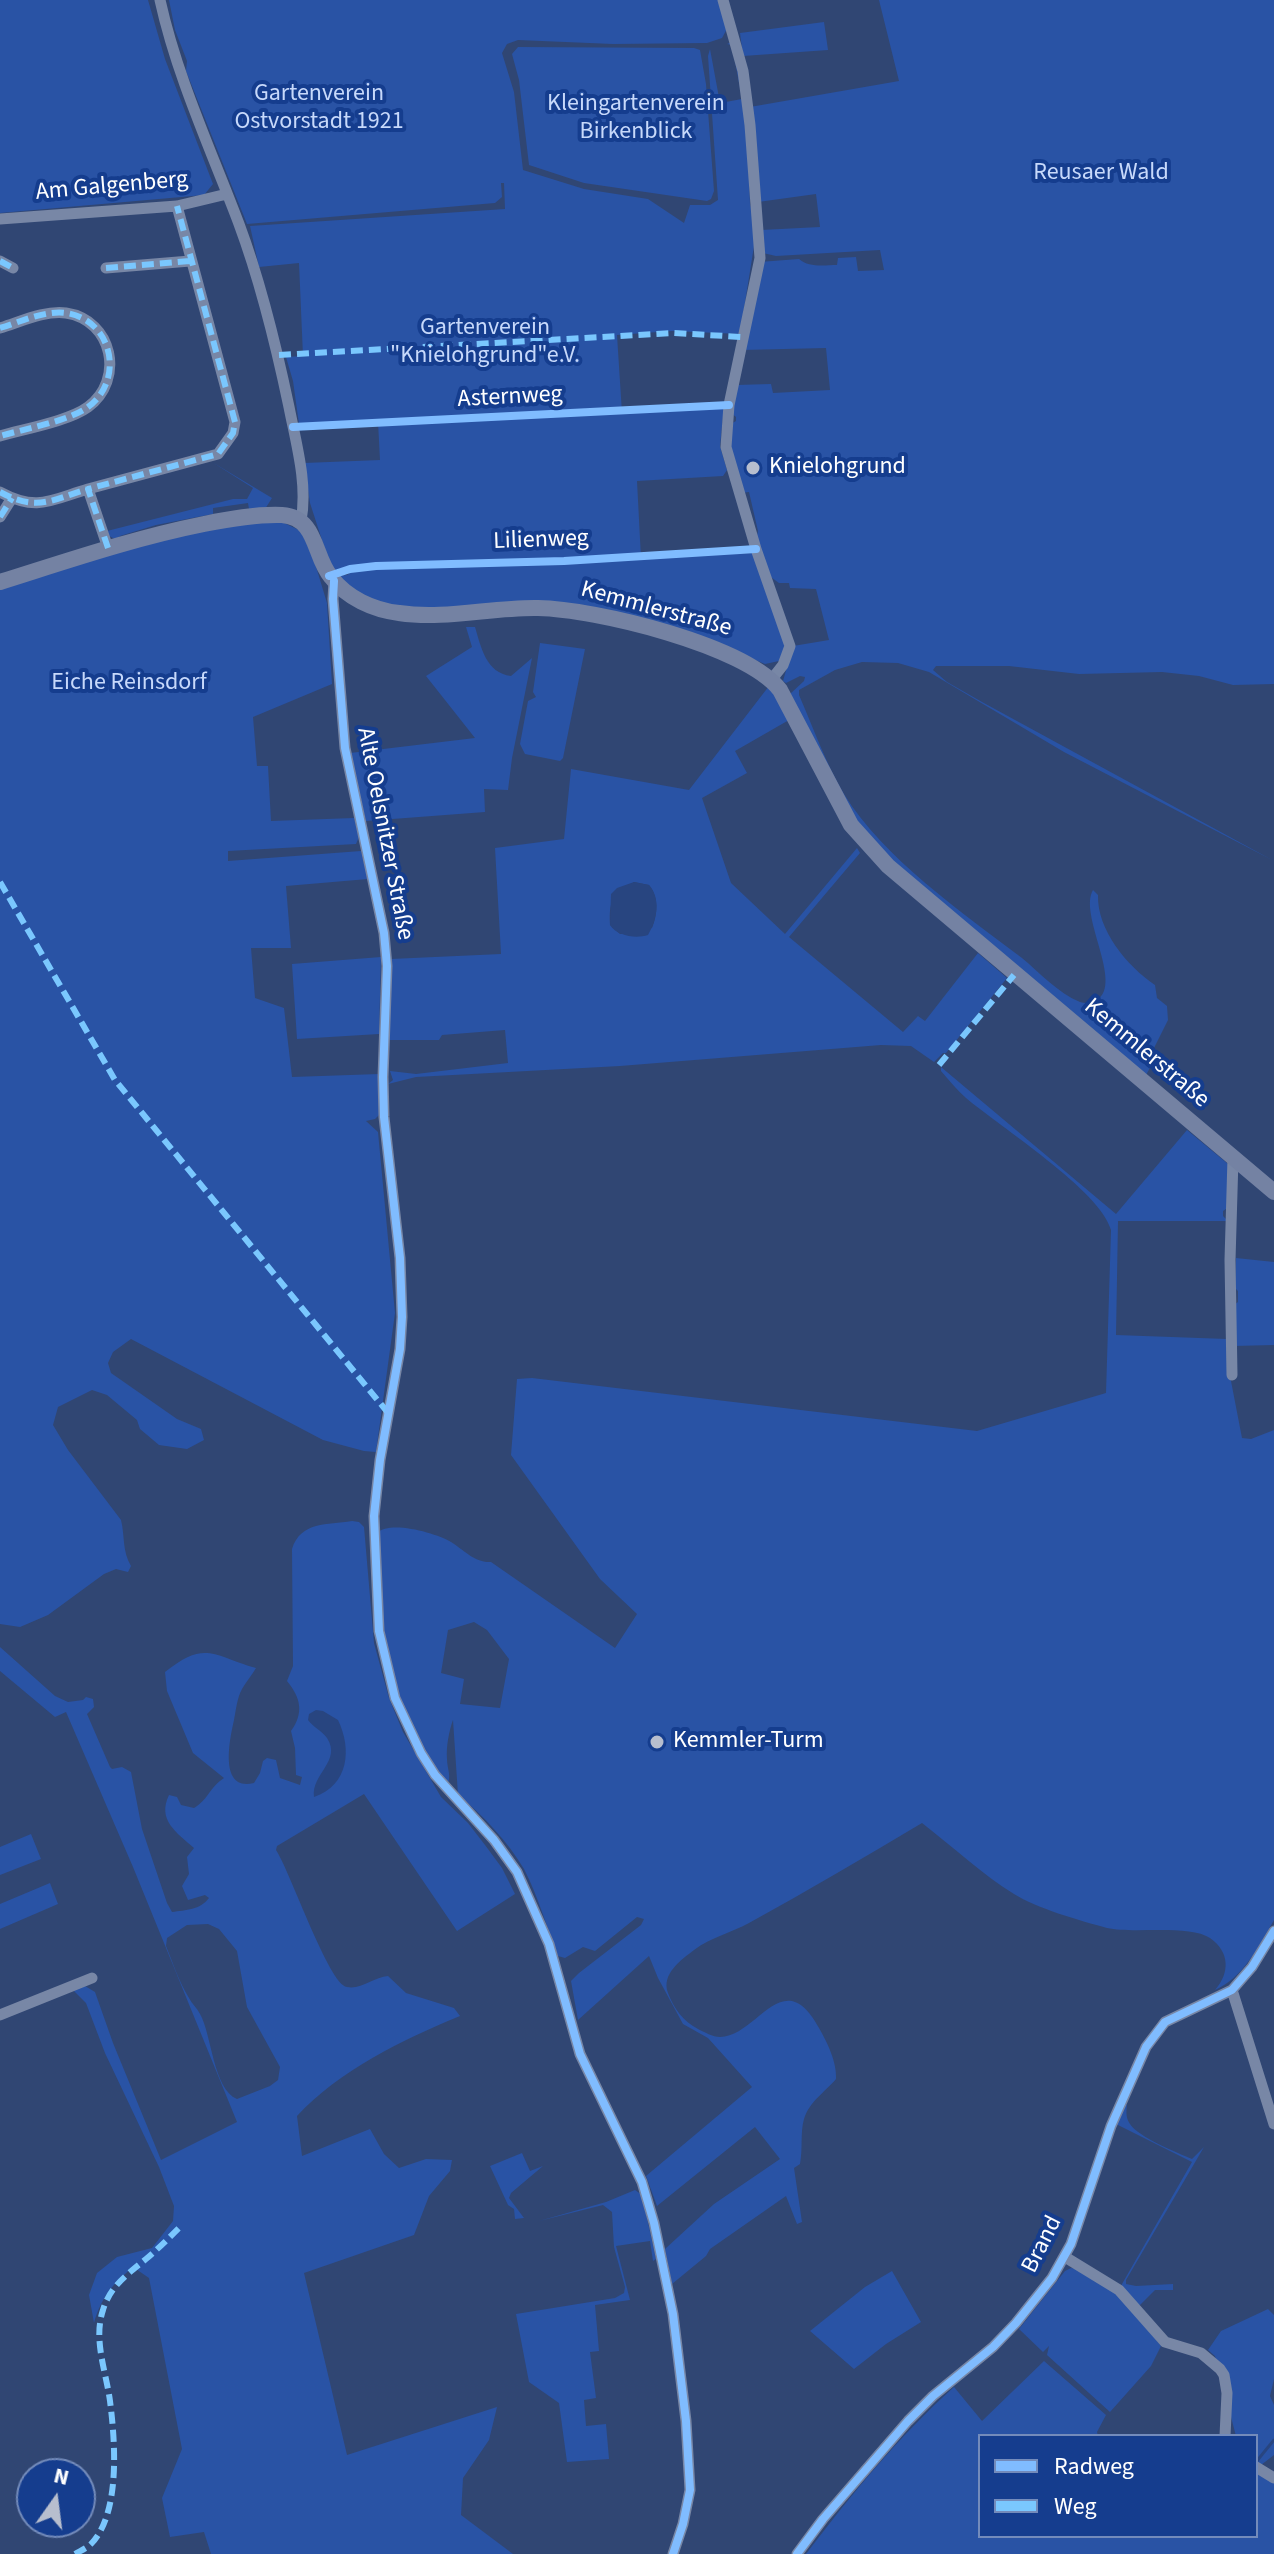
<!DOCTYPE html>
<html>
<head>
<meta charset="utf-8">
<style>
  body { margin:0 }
  #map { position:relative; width:1274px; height:2554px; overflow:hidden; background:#304673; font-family:"Source Sans 3",sans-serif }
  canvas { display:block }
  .legend { position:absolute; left:978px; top:2434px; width:280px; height:104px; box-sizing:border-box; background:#153d8e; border:2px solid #738bbb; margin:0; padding:10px 14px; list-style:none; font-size:24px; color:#fff }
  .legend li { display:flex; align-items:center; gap:16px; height:40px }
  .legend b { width:40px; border:2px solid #738bbb }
  .north { position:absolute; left:16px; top:2458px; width:80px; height:80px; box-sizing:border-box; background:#153d8e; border:2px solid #738bbb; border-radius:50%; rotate:14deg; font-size:22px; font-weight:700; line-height:32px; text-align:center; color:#fff }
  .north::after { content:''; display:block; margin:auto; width:28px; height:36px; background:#b7bece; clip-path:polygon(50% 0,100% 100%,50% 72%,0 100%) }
</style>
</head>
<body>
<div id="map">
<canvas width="1274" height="2554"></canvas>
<ul class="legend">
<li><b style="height:10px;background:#80bcff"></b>Radweg</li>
<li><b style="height:10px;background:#7ac7fe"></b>Weg</li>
</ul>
<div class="north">N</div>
</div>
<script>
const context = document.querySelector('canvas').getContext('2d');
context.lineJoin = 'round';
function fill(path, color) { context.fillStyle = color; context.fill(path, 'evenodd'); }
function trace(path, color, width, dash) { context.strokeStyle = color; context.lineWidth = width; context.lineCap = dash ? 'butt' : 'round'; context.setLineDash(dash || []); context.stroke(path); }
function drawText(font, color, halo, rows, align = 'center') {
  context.font = font + ' "Source Sans 3",sans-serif'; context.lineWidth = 8; context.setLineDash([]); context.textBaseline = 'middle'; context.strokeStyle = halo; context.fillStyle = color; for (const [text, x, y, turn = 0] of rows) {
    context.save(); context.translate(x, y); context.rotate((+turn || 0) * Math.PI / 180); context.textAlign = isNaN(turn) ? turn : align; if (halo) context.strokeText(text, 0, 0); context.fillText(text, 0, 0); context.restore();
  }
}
const green = new Path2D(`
  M0 0H148L165 59 213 184 204 195 0 213Z
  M169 0H720L728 27 722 38 707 43 613 44 518 40 507 44 502 53 514 92 523 170 584 189 648 199 684 223 690 205H710L718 200 708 56 710 49 720 103 742 99 732 45 727 44 732 42 747 119 750 204 753 214 754 246 740 334 672 331 617 335 622 413 724 407 720 446 727 470 723 476 637 481 641 558 753 553 784 643 785 649 779 661 765 664 716 644 584 607 526 605 402 610C376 605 355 595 337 576L347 575 353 571 351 566 332 571 310 503 304 463 380 460 378 422 299 424 293 381 286 357 303 356 299 263 259 267 250 226 505 209 504 183H501L502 197 495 203 247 224 186 71 187 61 175 30Z
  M879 0H1274V684L1233 685 1199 676 1162 672 1079 674 1009 666H936L933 670 947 682 982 702 1274 861 1064 752 929 672 898 663 862 662 835 670 799 690V695C813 727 826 764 844 794 883 858 963 913 1022 958 1040 973 1058 993 1080 1002 1086 1004 1092 1003 1097 1000 1124 983 1078 915 1093 890L1098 895C1097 930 1127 966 1155 985L1157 998 1167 1006 1168 1020 1152 1052 1151 1066 1146 1075 909 879 853 821 790 694 804 681 805 677 800 676 786 683 783 681 793 646 829 640 816 589 790 588 789 583H779L768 575 756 541 758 531 749 492 741 493 730 461 729 425 736 421V417L731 413 736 385 771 384 773 393 830 390 826 348 742 350 759 262 799 259C809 268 825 265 837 265L838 258 856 257 858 271 884 270 880 250 776 256 763 253 761 230 820 227 816 194 758 202 750 107 899 81Z
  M824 22 828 50 743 56 740 33Z
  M518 47 694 48 700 50 706 84 714 191 711 199 707 201 584 183 529 165 519 80 512 54Z
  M212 462 272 498 265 509H249L248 503 213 508V514L156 525 120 536 117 540 109 536 107 531 233 499H247L253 488Z
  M282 522 301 531 314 560 327 603 332 684 253 717 257 766H268L271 821 354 818 359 837 356 844 228 851V861L361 851 368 879 286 886 291 948H251L255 998 284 1008 292 1077 379 1074 381 1113 375 1119 366 1121 378 1132 395 1313 376 1452 364 1451 323 1440 131 1339 113 1352 108 1363 111 1373 177 1419 201 1429 204 1440 187 1449 159 1445 140 1429 137 1420 107 1395 92 1390 58 1407 53 1425 68 1450 121 1520C125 1536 122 1551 131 1566L128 1572 116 1569 104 1574 48 1615 20 1627 0 1624V589L162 538 224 525Z
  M466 627H475C481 647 486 673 511 676L532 658 512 758 508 790 484 789 485 812 366 821 350 753 475 738 426 676 472 647Z
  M540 643 585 649 563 758 560 761 525 754 520 744 528 701 536 697 533 692Z
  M769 686 789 720 735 751 747 773 702 798 731 883 785 934 857 848 860 853 789 937 903 1032 918 1016 925 1021 978 953 1007 978 946 1053H943L934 1062 911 1046 881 1045 620 1066 416 1077 388 1084 393 1080 390 1071 416 1074 508 1063 505 1030 442 1035 439 1040H388L391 959 501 954 495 848 564 839 571 769 689 790ZM634 882 649 885C659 898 658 913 652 928L620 934 610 925C609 898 612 899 634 882Z
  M381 957 379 1034 297 1039 292 964Z
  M941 1067 1116 1214 1187 1130 1228 1164 1229 1207 1223 1211V1216L1228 1221H1118L1116 1335 1227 1339 1228 1377 1231 1381 1242 1438 1251 1439 1274 1430V1920C1259 1946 1243 1978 1215 1990 1230 1973 1230 1952 1210 1938 1189 1924 1133 1934 1107 1928 1081 1921 1036 1908 1014 1894 983 1875 952 1846 922 1823 865 1857 807 1891 749 1923 731 1933 711 1937 694 1950 681 1960 661 1974 668 1993 674 2009 683 2021 698 2029 704 2032 713 2037 720 2037 758 2036 783 1962 819 2028 827 2042 837 2062 836 2079 825 2092 809 2102 804 2119 800 2133 803 2149 800 2164L794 2168 802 2222 797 2224 786 2196 710 2249 706 2256 672 2284 665 2249 714 2204 780 2159 755 2127 657 2206 646 2176 752 2087 708 2038 683 2024 658 1978 649 1956 578 2020 571 1981 579 1973 641 1925 644 1919 637 1917 595 1951 583 1947 565 1958 558 1956C547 1928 538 1896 524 1869 508 1842 483 1815 458 1795L453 1720C449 1731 446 1747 447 1759 447 1769 452 1776 447 1786 437 1771 423 1756 415 1740 382 1674 381 1605 377 1533 390 1520 436 1533 451 1542 464 1550 475 1563 491 1562L615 1648 637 1614 600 1579 511 1455 517 1379 532 1378 977 1431 1106 1393 1111 1230C1101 1191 999 1126 966 1098 957 1090 949 1080 941 1071ZM474 1622 487 1630 509 1659 500 1708 460 1704 464 1679 441 1673 448 1630Z
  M1236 1258 1274 1262V1345L1233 1346 1234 1305 1238 1302V1291L1235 1288Z
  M352 1521 359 1522 364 1527 374 1643 389 1698 403 1732 441 1797 468 1823 485 1845 502 1868 515 1894 457 1931 364 1794 277 1846 276 1850C290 1871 329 1985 347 1987 361 1990 374 1977 388 1976L406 1993 454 2008 460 2016C402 2040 340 2070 297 2116L302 2156 370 2129 384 2154 399 2168 426 2159 452 2160 450 2171 429 2196 414 2235 304 2273 347 2455 497 2407 489 2440 463 2478 461 2515 513 2554H211L204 2532 170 2537 162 2498 182 2449 149 2278 133 2267C112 2285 102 2296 94 2323L89 2295 97 2273 117 2257 152 2248 173 2221 174 2206 159 2167 105 2053 86 2003 72 1989 85 1986 95 1992 113 2043 161 2160 237 2122 133 1867 66 1712 55 1717 0 1671V1647L55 1696 68 1702 83 1700 86 1697 93 1699 94 1707 87 1714 110 1767 112 1769 122 1767 131 1772 142 1829 167 1903 172 1912C186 1910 200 1910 209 1898L205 1895 188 1900 182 1886 189 1874 187 1857 194 1848C176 1832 157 1820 169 1795L177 1797 181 1805 194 1808C208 1800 209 1788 224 1778L193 1753 167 1691 165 1672C205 1640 212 1655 256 1668 252 1675 246 1682 242 1689 237 1698 236 1710 234 1720 230 1738 218 1792 254 1783L260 1773 263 1761 267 1758 276 1760 280 1778 300 1785 302 1777 296 1775 295 1748 291 1731C304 1713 301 1698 287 1681L293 1666 292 1549C301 1521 327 1525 352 1521ZM208 1924 219 1929 237 1951 247 2007 280 2067 278 2080 270 2086 237 2099C213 2089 212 2035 200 2014 197 2008 192 2004 189 1998 179 1982 173 1963 166 1946L167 1938 187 1925Z
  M31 1834 41 1859 0 1875V1847Z
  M50 1883 58 1904 0 1929V1904Z
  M1124 2104 1127 2105C1126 2113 1126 2118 1130 2124 1138 2137 1178 2153 1192 2159L1204 2147 1126 2280V2284L1136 2286 1173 2284V2290H1155L1139 2306 1121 2287 1122 2284 1192 2162 1116 2124Z
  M522 2153 530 2171 543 2166 511 2193 509 2198 524 2218 515 2219 514 2209 508 2205 490 2166Z
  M635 2190 642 2195 656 2259 653 2261 650 2241 616 2246 630 2300 595 2305 599 2351 590 2352 596 2398 584 2400 586 2426 606 2424 609 2459 567 2462 559 2403 529 2382 516 2314 615 2298 624 2293 625 2287 614 2247 612 2212 603 2205 539 2221 606 2202Z
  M1071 2268 1078 2269 1121 2295 1161 2346 1151 2366 1110 2412 1047 2355 1049 2346 1043 2352 1019 2329 1065 2271Z
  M892 2271 921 2322 886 2344 854 2369 810 2331 865 2287Z
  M1268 2309 1274 2315V2379L1270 2396 1274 2405V2455L1261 2465 1256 2463V2436H1236L1215 2356 1208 2350 1221 2331Z
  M1044 2361 1106 2415 1097 2432 1098 2436H980V2536H1256V2468L1274 2482V2554H806C851 2495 898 2437 954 2387L982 2421Z`);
const water = new Path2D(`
  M634 882 649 885C661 898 657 920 648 935 636 939 617 936 610 925L611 894 617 888Z
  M316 1710 323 1711 338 1720C352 1749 349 1785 314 1797 311 1774 342 1761 327 1738 322 1731 313 1727 308 1720L309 1714Z`);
const stream = new Path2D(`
  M1256 2462 1274 2440`);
const street = new Path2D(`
  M160 0C177 77 211 150 239 224 261 283 276 345 289 407 296 443 308 484 301 521
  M723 0 743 71 750 125 760 258 729 405 726 447 756 549 790 646 783 665 772 679
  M0 219 177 206 227 194
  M0 261 13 268
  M106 268 190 261
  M0 328C20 322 45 310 66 313 113 320 125 380 88 407 69 421 24 429 0 436
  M0 492C37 512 51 500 88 489
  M0 517 12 498
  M108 548 88 489 218 454 233 433 235 422 177 206
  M334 581 333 599 345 748 384 933 387 966 383 1077 384 1117 400 1258 402 1317 400 1349 380 1460 374 1516 379 1631 395 1698 421 1753 435 1775 494 1840 517 1872 549 1944 580 2054 642 2182 654 2223 673 2314 686 2421 690 2490 683 2524 673 2554
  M1232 1375 1230 1260 1233 1158
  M1232 1990 1274 2124
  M0 2015 92 1978
  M1065 2257 1119 2290 1165 2342 1201 2353 1220 2369 1224 2375 1227 2393 1225 2436
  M1256 2467 1274 2478
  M797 2554 823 2519 908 2421 933 2396 993 2347 1016 2323 1052 2278 1071 2244 1111 2126 1146 2047 1165 2022 1232 1990 1252 1967 1274 1931`);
const secondary = new Path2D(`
  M0 582C67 561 134 538 204 524 229 519 256 514 282 515 318 518 313 556 331 577 347 598 373 610 399 613 445 620 492 607 538 608 595 609 745 645 780 690L851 825 888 866 1274 1192`);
const quiet = new Path2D(`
  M0 261 13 268
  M106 268 190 261
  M0 328C20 322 45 310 66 313 113 320 125 380 88 407 69 421 24 429 0 436
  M279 355 674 333 742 337
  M0 492C37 512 51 500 88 489
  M0 517 12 498
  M108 548 88 489 218 454 233 433 235 422 177 206
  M0 882 115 1080 389 1414
  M939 1065 1014 975
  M75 2554C80 2551 87 2548 91 2544 121 2513 115 2440 110 2401 106 2371 93 2340 103 2310 110 2286 128 2274 146 2259 158 2249 170 2237 182 2225`);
const cycleway = new Path2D(`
  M293 427 729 405
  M329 576 350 569 376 566 564 561 756 549
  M334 581 333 599 345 748 384 933 387 966 383 1077 384 1117 400 1258 402 1317 400 1349 380 1460 374 1516 379 1631 395 1698 421 1753 435 1775 494 1840 517 1872 549 1944 580 2054 642 2182 654 2223 673 2314 686 2421 690 2490 683 2524 673 2554
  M797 2554 823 2519 908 2421 933 2396 993 2347 1016 2323 1052 2278 1071 2244 1111 2126 1146 2047 1165 2022 1232 1990 1252 1967 1274 1931`);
const markers = [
  [753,468,8,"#b7bece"],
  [657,1742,8,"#b7bece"]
];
const parkNames = [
  ["Gartenverein",319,95],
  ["Ostvorstadt 1921",319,123],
  ["Kleingartenverein",636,105],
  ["Birkenblick",636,133],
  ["Reusaer Wald",1101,174],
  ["Gartenverein",485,329],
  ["\"Knielohgrund\"e.V.",485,357],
  ["Eiche Reinsdorf",129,684]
];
const streetNames = [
  ["Am Galgenberg",112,187,-5],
  ["Asternweg",510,398,-3],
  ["Lilienweg",541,541,-2],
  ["Kemmlerstraße",656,610,15],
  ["Alte Oelsnitzer Straße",384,834,79],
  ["Kemmlerstraße",1146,1054,40],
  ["Brand",1043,2245,-63]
];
const poiNames = [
  ["Knielohgrund",769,468],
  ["Kemmler-Turm",673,1742]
];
fill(green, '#2953a5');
fill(water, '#284580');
trace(stream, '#284580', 3);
trace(street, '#7887a6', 11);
trace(secondary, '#7482a3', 16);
trace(quiet, '#7ac7fe', 6, [12, 6]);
trace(cycleway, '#80bcff', 8);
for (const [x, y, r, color] of markers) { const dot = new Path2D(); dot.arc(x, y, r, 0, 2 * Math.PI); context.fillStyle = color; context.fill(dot); trace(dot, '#153d8e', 3); }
drawText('24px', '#c7d9fb', '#153d8e', parkNames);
drawText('24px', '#fff', '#153d8e', streetNames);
drawText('24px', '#fff', '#153d8e', poiNames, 'left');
</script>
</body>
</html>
